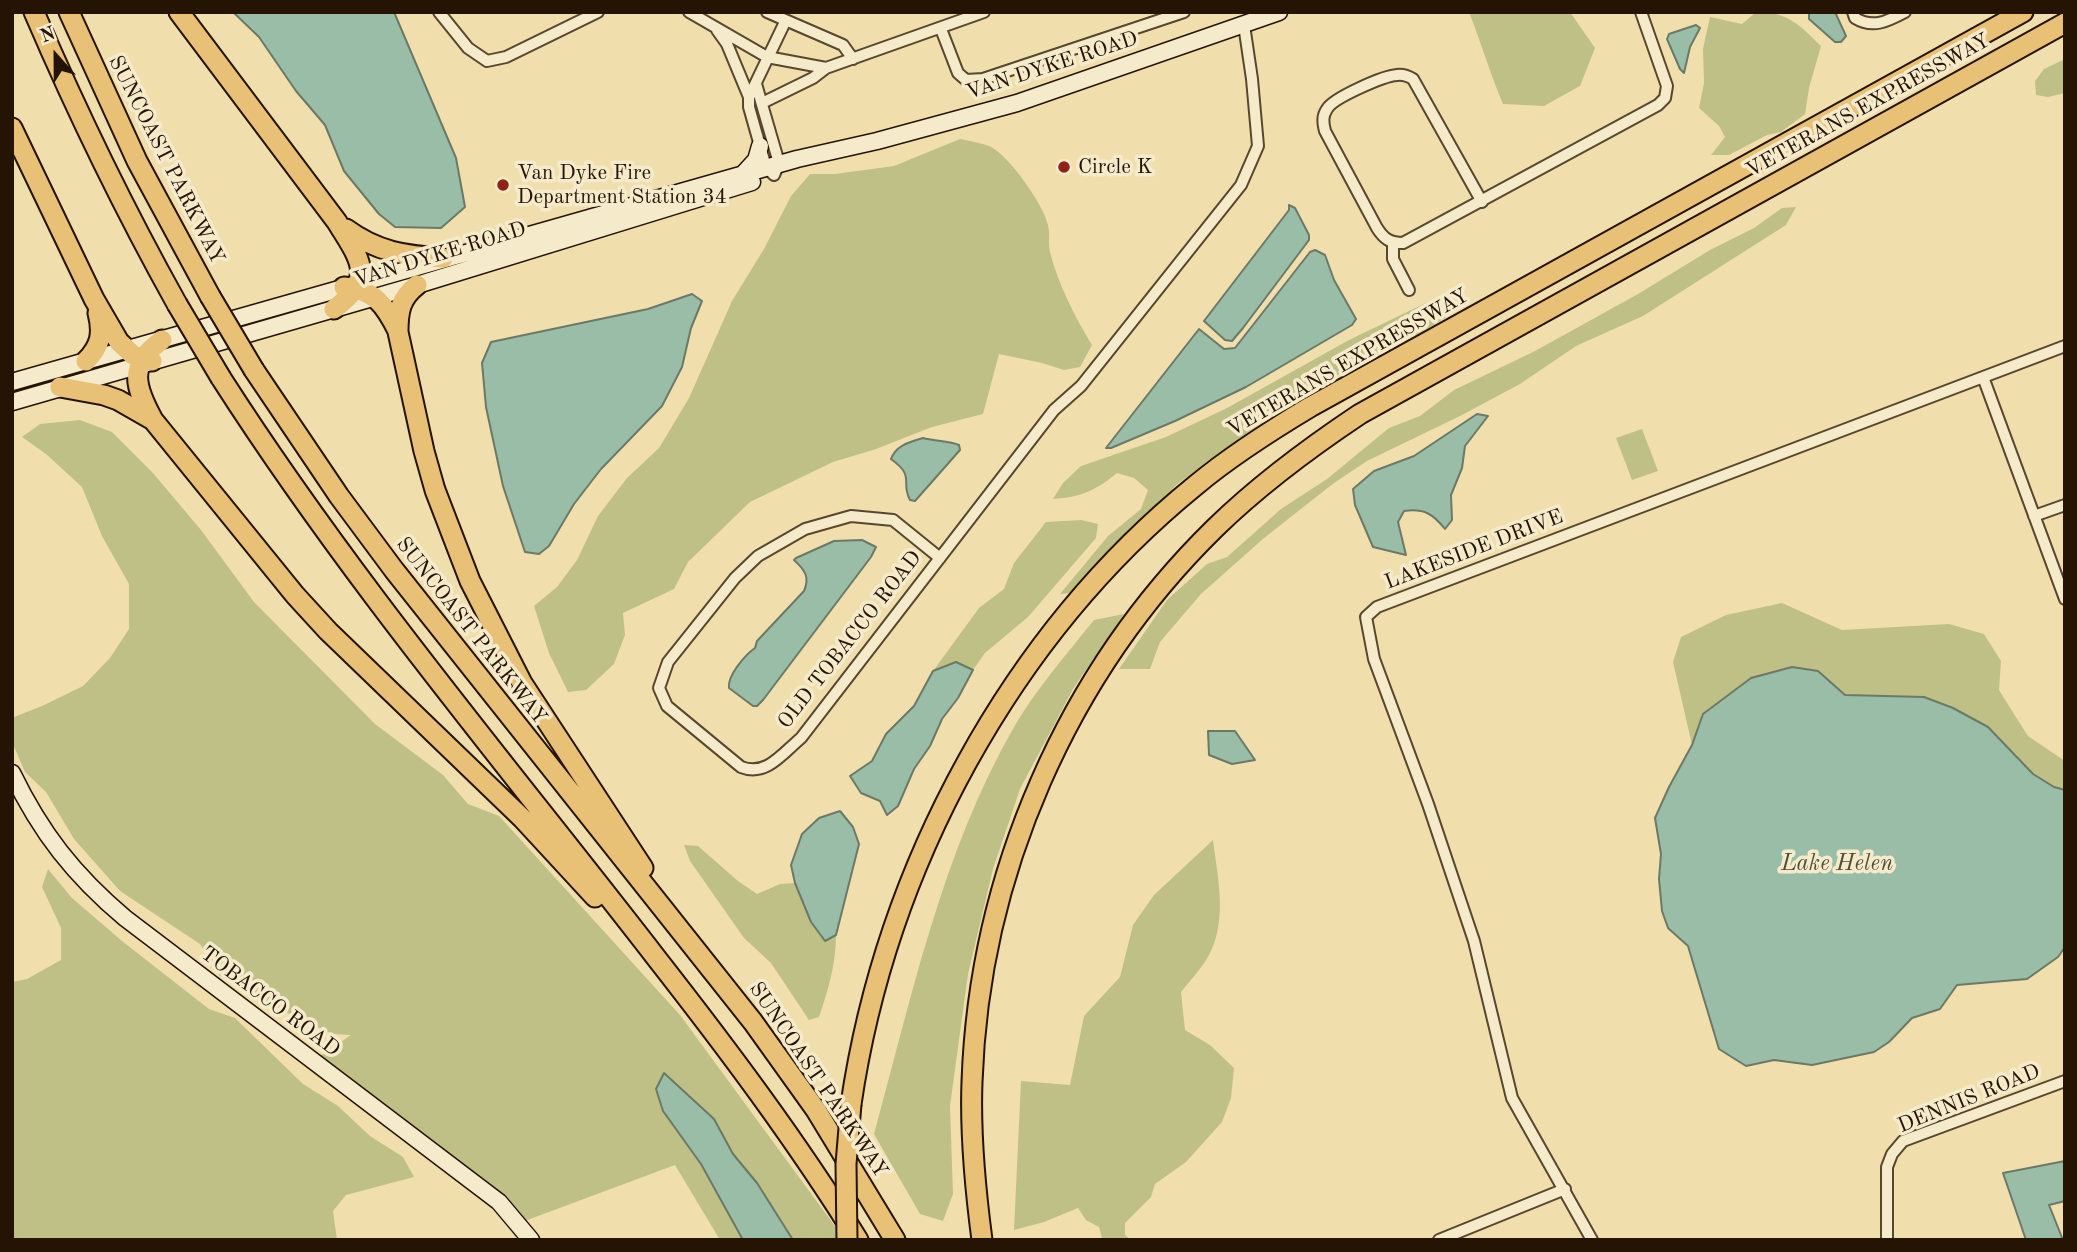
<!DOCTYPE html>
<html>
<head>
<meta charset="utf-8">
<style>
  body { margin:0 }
  #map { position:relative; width:2077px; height:1252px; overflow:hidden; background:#f0dfad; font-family:"Old Standard TT",serif }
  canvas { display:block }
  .frame { position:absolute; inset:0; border:14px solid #251304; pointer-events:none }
  .north { position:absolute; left:21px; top:21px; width:70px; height:70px; -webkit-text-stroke:5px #f5eaca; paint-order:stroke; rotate:339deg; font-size:19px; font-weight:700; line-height:28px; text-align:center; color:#251304 }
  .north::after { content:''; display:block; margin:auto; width:24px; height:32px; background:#251304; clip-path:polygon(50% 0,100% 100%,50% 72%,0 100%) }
</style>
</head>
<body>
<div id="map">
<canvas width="2077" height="1252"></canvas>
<div class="frame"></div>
<div class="north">N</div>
</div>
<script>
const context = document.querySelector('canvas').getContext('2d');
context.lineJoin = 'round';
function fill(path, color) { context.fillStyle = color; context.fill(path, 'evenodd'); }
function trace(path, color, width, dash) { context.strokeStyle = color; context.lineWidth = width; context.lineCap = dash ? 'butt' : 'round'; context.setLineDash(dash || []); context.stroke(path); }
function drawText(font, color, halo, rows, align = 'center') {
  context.font = font + ' "Old Standard TT",serif'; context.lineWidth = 7; context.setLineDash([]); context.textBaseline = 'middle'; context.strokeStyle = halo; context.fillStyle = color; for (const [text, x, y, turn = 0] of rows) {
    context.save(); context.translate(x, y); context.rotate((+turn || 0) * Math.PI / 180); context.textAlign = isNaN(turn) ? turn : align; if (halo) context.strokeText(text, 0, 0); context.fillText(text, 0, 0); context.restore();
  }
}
const green = new Path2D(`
  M1469 12H1570L1595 48 1580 86 1544 106 1503 104C1490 73 1481 43 1469 12Z
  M1756 12C1789 12 1799 25 1821 46L1809 88 1805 114 1781 132 1767 135 1729 155H1711L1725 137 1719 126 1699 108 1704 83 1703 49 1710 17 1742 24Z
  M2065 59V93L2048 97 2036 95 2035 81 2044 69Z
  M960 139C969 141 982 143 991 147 1010 157 1043 204 1048 225 1050 233 1048 243 1050 252 1058 284 1075 317 1092 345L1080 367 1064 370 1042 363 999 354 983 414 932 427 876 449 833 462 750 502 688 562 674 589 623 613 625 635 614 664 586 690 568 692 549 653 534 606 557 587 577 560 598 516 627 478 659 448 689 398 732 301 764 249 791 196 810 174H835L894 166Z
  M1796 207 1786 225 1643 316 1576 346 1520 384 1462 415 1367 461 1334 483 1264 538 1201 594 1160 642 1150 669H1119L1167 600 1207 564 1227 557 1281 509 1327 479 1389 428 1420 416 1454 390 1535 351 1638 294 1710 250 1754 228 1782 208Z
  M1434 299 1447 300 1445 318 1422 332 1355 363 1299 403 1264 421 1205 463 1175 486 1128 539 1092 568 1072 593 1060 594 1108 536 1141 509 1148 490 1134 478 1117 473C1095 491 1081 497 1053 499L1063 483 1081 466 1166 437 1227 408 1349 340Z
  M80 420 112 432 153 473 201 530 254 602 375 724 443 775 468 804 499 816 680 1015 837 1229 838 1240H720L675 1165 514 1225 488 1196 314 1060 351 1035 332 1034 263 1001 220 976 200 944 120 891 74 839 46 792 25 772 12 742 14 717 42 706 83 686 110 658 129 629V584L102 536 82 487 46 454 22 437 40 424Z
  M1642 429 1658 471 1632 480 1616 438Z
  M1081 520 1098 524 1096 538 1028 617 985 653 973 670 956 662 933 671 979 608 1004 589 1014 563 1046 522Z
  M1782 603 1842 630 1949 624 1984 634 2001 661 1999 690 2014 714 2028 736 2065 761V790L2054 787 2033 774 1988 727 1924 697 1845 695 1818 671 1703 714 1692 745 1673 662 1681 637 1726 615Z
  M1124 614 1073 689 1020 789 993 869 968 974 950 1106 953 1194 943 1221 920 1214 874 1134C912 996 942 852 1014 727 1036 689 1066 655 1094 620Z
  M1213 840C1218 880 1229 925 1205 962 1198 972 1189 982 1181 992L1185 1030 1210 1045 1234 1068 1231 1098 1222 1122 1186 1162 1155 1184 1151 1197 1125 1223V1235L1131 1240H1100L1102 1238 1099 1227 1086 1220 1078 1208 1044 1222 1014 1230 1021 1081 1070 1085 1084 1016 1120 977 1133 925 1154 895Z
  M684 845 698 846 738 881 757 894 780 884 795 883 811 922 826 941 836 935C836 964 828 991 819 1017L809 1020 771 963 744 938 690 861Z
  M48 869 72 898 122 941 209 1009 235 1018 303 1084 338 1106 370 1136 403 1157 414 1177 346 1195 333 1211 337 1240H12V982L27 979 61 960V928L42 887Z`);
const water = new Path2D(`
  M233 12H394L456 158 465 207 441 228 395 227 379 214 344 171 325 125 296 91 259 37Z
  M1809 12H1835L1846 36 1841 42H1835L1809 19Z
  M1696 25 1700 28 1690 47 1684 73 1680 69 1667 39 1669 34Z
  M1289 205 1295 208 1309 235V240L1243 328 1232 341 1225 340 1204 321 1289 210Z
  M1315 250 1325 255 1334 280 1356 319 1352 325 1246 387 1175 421 1111 448H1106L1199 329 1224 349 1235 348 1310 252Z
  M692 294 702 301 691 328 682 367 662 406 601 469 574 504 549 546 539 554 525 552 503 486 486 407 482 363 491 342 648 309Z
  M1477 414 1488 416 1465 446 1462 468 1451 495 1452 520 1445 529C1433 514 1424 508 1404 511L1398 522 1406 555 1373 547 1355 505 1353 489 1374 471 1414 456Z
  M923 438C934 441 950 441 959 445L960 450 915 501 910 500C900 481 916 477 891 459 896 445 910 442 923 438Z
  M862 540 876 547 871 557 763 700 757 706H753L729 688C727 676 745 655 755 648L757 641 804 591C810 577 805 570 794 560L796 558 834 541Z
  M956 662 973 670 958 698 942 719 930 746 914 769 898 806 887 815 880 801 861 793 850 776 872 761 886 734 914 706 933 671Z
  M1792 667 1818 671 1845 695 1924 697 1953 708 1988 727 2033 774 2054 787 2065 790V947L2058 957 2027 979 1957 985 1940 1009 1912 1018 1889 1042 1874 1052 1812 1065 1774 1060 1746 1066 1719 1049 1688 946 1668 928 1662 911 1659 879 1661 854 1655 818 1669 787 1692 745 1703 714 1751 678Z
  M1208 731H1235L1255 760 1232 764 1209 755Z
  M840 811 853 827 859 844 836 935 825 941 811 922 795 883 791 865 802 834 819 818Z
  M664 1073 714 1119 733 1154 757 1183 793 1240H743L701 1164 663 1111 656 1089Z
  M2065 1161V1201L2049 1205 2063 1240H2026L2003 1173Z`);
const street = new Path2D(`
  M439 12 468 48 487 61 506 57 598 12
  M689 12 767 57 826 68 984 12
  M767 12 843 45 853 59
  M1853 12 1855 18C1873 29 1888 21 1905 12
  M941 29 958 73 966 80 983 79 1184 12
  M717 30 727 44 749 97
  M756 84 779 163 774 175 766 167 749 107V97L785 22
  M762 103 813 78 826 68
  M1482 202 1413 79C1408 76 1403 74 1397 75 1383 76 1333 98 1327 109 1322 116 1323 123 1325 131L1377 228C1384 239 1390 243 1403 243L1658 105 1665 98 1667 86 1641 12
  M1393 243V259L1409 290
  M1983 377 2065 599
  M2034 516 2065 505
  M940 558 893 520 851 516 805 529 758 556 735 578 668 662 659 688 667 706 741 767C766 777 782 754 801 738L1054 410 1081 386 1241 185 1258 146 1252 79 1244 25
  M1439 1240 1565 1189
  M1592 1240 1512 1098 1474 941 1428 804 1374 659 1366 617 1377 607 2065 346
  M1887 1240V1167L1892 1154 1903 1141 2065 1081`);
const secondary = new Path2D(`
  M744 173 756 160 760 146
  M12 382 797 159 877 141 1017 103 1279 12
  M12 402 417 285 752 182
  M12 773C41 833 74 875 125 918L499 1202 531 1240`);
const highway = new Path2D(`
  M34 12C77 112 124 209 177 304
  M69 12 137 161 210 296
  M179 12 337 222C360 260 377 277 334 309
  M12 128 94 299 119 342 133 355 152 361
  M346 229C377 252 406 256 443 258
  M417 285C400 298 398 312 398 332L424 451 435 490 470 581 522 683 643 868
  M344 287C375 290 385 305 398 331
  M86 361C101 346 103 333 98 313
  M254 370 339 496 394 570 753 1022 816 1110 895 1240
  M221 378C351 581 507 765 654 955 726 1047 796 1140 858 1240
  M60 387 104 395 118 400 153 420 295 595 328 631 523 819 595 897
  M153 420C135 387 127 365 162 340
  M851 1104C886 867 1010 636 1196 485 1232 455 1270 431 1310 407L2023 12
  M982 1240C975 1187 970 1135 972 1082 979 875 1067 673 1215 528 1259 485 1309 448 1360 414L2065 23`);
const highwayBridge = new Path2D(`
  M210 296 254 370
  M177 304 221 378
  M847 1240 846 1164 851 1104`);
const markers = [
  [1064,167,7,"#8f2418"],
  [503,185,7,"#8f2418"]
];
const streetNames = [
  ["VAN DYKE ROAD",1052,66,-18],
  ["VETERANS EXPRESSWAY",1868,106,-29],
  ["SUNCOAST PARKWAY",166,160,63],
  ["VAN DYKE ROAD",440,255,-17],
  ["VETERANS EXPRESSWAY",1348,363,-30],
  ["LAKESIDE DRIVE",1474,550,-21],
  ["SUNCOAST PARKWAY",471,631,52],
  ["OLD TOBACCO ROAD",850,640,-52],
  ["TOBACCO ROAD",270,1002,37],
  ["SUNCOAST PARKWAY",818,1080,56],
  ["DENNIS ROAD",1969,1099,-22]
];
const poiNames = [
  ["Circle K",1078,167],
  ["Van Dyke Fire",517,173],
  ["Department Station 34",517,197]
];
const waterNames = [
  ["Lake Helen",1837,864]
];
fill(green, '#bfc086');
fill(water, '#9abda8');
trace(water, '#6b7966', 2);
trace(street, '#58462e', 14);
trace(secondary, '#251304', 19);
trace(highway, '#251304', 23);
trace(street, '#f5eaca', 10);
trace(secondary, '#f5eaca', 16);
trace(highway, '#e8c076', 19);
trace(highwayBridge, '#251304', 23, []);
trace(highwayBridge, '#e8c076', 19);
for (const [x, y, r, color] of markers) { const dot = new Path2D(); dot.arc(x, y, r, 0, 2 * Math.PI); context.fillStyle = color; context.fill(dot); trace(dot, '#f5eaca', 2.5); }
drawText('21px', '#251304', '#f5eaca', streetNames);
drawText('21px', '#251304', '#f5eaca', poiNames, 'left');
drawText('italic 23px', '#4e4e3d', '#f5eaca', waterNames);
</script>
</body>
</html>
